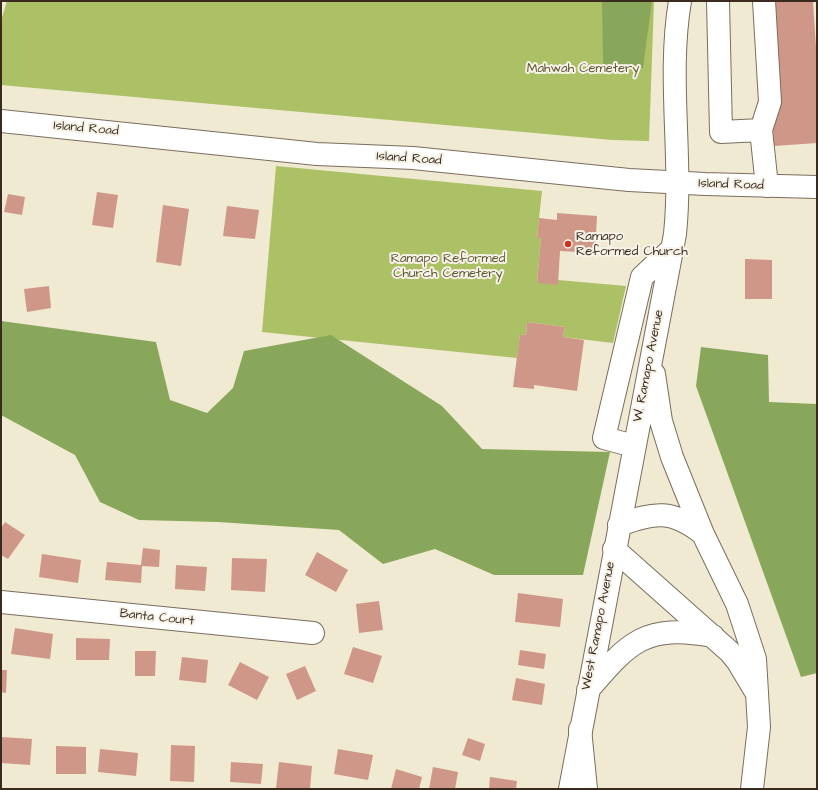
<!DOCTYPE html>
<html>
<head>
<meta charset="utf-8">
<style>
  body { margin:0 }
  #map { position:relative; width:818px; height:790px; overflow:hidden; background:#f0ead3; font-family:"Architects Daughter",sans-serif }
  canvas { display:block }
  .frame { position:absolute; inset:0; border:2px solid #3b2a1e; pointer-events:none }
</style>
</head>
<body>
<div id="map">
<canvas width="818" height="790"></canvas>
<div class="frame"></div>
</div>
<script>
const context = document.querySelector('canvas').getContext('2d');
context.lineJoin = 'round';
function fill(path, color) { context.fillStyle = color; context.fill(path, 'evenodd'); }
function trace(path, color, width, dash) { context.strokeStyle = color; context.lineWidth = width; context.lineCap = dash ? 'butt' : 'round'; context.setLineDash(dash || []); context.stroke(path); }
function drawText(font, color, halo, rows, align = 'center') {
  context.font = font + ' "Architects Daughter",sans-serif'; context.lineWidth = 4; context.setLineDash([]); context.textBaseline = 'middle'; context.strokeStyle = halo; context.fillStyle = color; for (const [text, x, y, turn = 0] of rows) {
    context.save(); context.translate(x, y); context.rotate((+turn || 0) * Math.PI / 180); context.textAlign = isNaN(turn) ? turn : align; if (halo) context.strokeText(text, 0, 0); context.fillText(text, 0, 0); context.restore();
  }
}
const green = new Path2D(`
  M7 1H654L649 141 612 140 1 85V21Z
  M276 166 542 191 537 237 541 238 537 283 558 280 626 286 613 343 563 337 565 327 527 322 526 335 520 334 517 358 262 332Z`);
const forest = new Path2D(`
  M602 1H652L643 68 603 65Z
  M1 321 156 342 170 400 207 413 233 388 244 351 331 335 442 406 482 449 610 452 583 575H494L435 549 383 564 339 530 218 522 139 520 100 502 75 455 1 415Z
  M701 347 768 355 769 402 817 404V673L801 677 696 386Z`);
const building = new Path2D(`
  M765 1H813L817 63V143L774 146Z
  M97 192 118 195 113 228 92 225Z
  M8 194 25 197 22 215 4 212Z
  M163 205 189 209 181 266 156 262Z
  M227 206 259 210 255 239 223 236Z
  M557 213 597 216 595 253 560 251 558 285 537 283 541 238H537L539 218 557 220Z
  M745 259 772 260V299H745Z
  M49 286 51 308 27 312 24 289Z
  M527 322 565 327 563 337 584 340 577 391 534 385V389L513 387 520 334 526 335Z
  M5 522 25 535 8 559 1 555V528Z
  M143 548 160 550 159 567 142 566 141 583 105 580 107 562 141 565Z
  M317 552 348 570 336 592 305 575Z
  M42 554 81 560 78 583 39 577Z
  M232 558 267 559 265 592 231 590Z
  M176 565 207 567 205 591 175 589Z
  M518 593 563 599 560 627 515 622Z
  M379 601 383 630 359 633 356 604Z
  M15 628 53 634 50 659 11 654Z
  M76 638 110 639 109 660H76Z
  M353 647 382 656 373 683 344 674Z
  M520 650 546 654 544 669 518 665Z
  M135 651H156L155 676H135Z
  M182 657 208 660 206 683 179 680Z
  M240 662 269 677 257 700 228 685Z
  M305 666 316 691 297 700 286 674Z
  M1 670H7L6 693 1 692Z
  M516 678 545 684 542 705 512 700Z
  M1 737 32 739 30 765 1 763Z
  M468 738 485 744 480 761 462 755Z
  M171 745 195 746 194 782 170 781Z
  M56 746 86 747V774H56Z
  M100 749 138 753 136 776 98 772Z
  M338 749 373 755 368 780 334 774Z
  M231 762 263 764 261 784 230 782Z
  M279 762 312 766 310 789 276 788Z
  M433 767 458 772 455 789H429Z
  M396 769 422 777 419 789H391Z
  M490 777 517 781 516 789H489Z`);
const minor = new Path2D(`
  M718 1 721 132 761 130
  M764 1 770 102 761 130 767 186
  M654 374 661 421 672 457 703 534 737 604 755 659 759 727 752 789
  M634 446 604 438 642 277 672 249
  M619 525C655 512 672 509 703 534
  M614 549 730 652 738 662 756 692
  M1 602 313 633
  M588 690C630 641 645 624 713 636
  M570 789 675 234C683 157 667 78 680 1`);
const major = new Path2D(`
  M1 121 317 154 413 158 629 180 705 184 817 187`);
const highway = new Path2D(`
  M580 729 586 789`);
const markers = [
  [568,244,4,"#c8321e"]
];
const parkNames = [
  ["Mahwah Cemetery",583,69],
  ["Ramapo Reformed",448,259],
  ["Church Cemetery",448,274]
];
const streetNames = [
  ["Island Road",86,129,5],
  ["Island Road",409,159,4],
  ["Island Road",731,185,2],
  ["W. Ramapo Avenue",649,366,-79],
  ["Banta Court",157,618,6],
  ["West Ramapo Avenue",599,626,-79]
];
const poiNames = [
  ["Ramapo",576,237],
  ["Reformed Church",576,252]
];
fill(green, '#acc165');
fill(forest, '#89a75a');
fill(building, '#cf9788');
trace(minor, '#7a6d5d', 24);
trace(major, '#7a6d5d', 24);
trace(highway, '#7a6d5d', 24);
trace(minor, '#fff', 22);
trace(major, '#fff', 22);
trace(highway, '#fff', 22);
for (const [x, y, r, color] of markers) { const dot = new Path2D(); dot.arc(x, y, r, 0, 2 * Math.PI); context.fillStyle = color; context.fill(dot); trace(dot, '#f7f3e8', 1.5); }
drawText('13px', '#5d5733', '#f7f3e8', parkNames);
drawText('13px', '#3b2a1e', '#f7f3e8', streetNames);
drawText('13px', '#3b2a1e', '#f7f3e8', poiNames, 'left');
</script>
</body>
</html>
